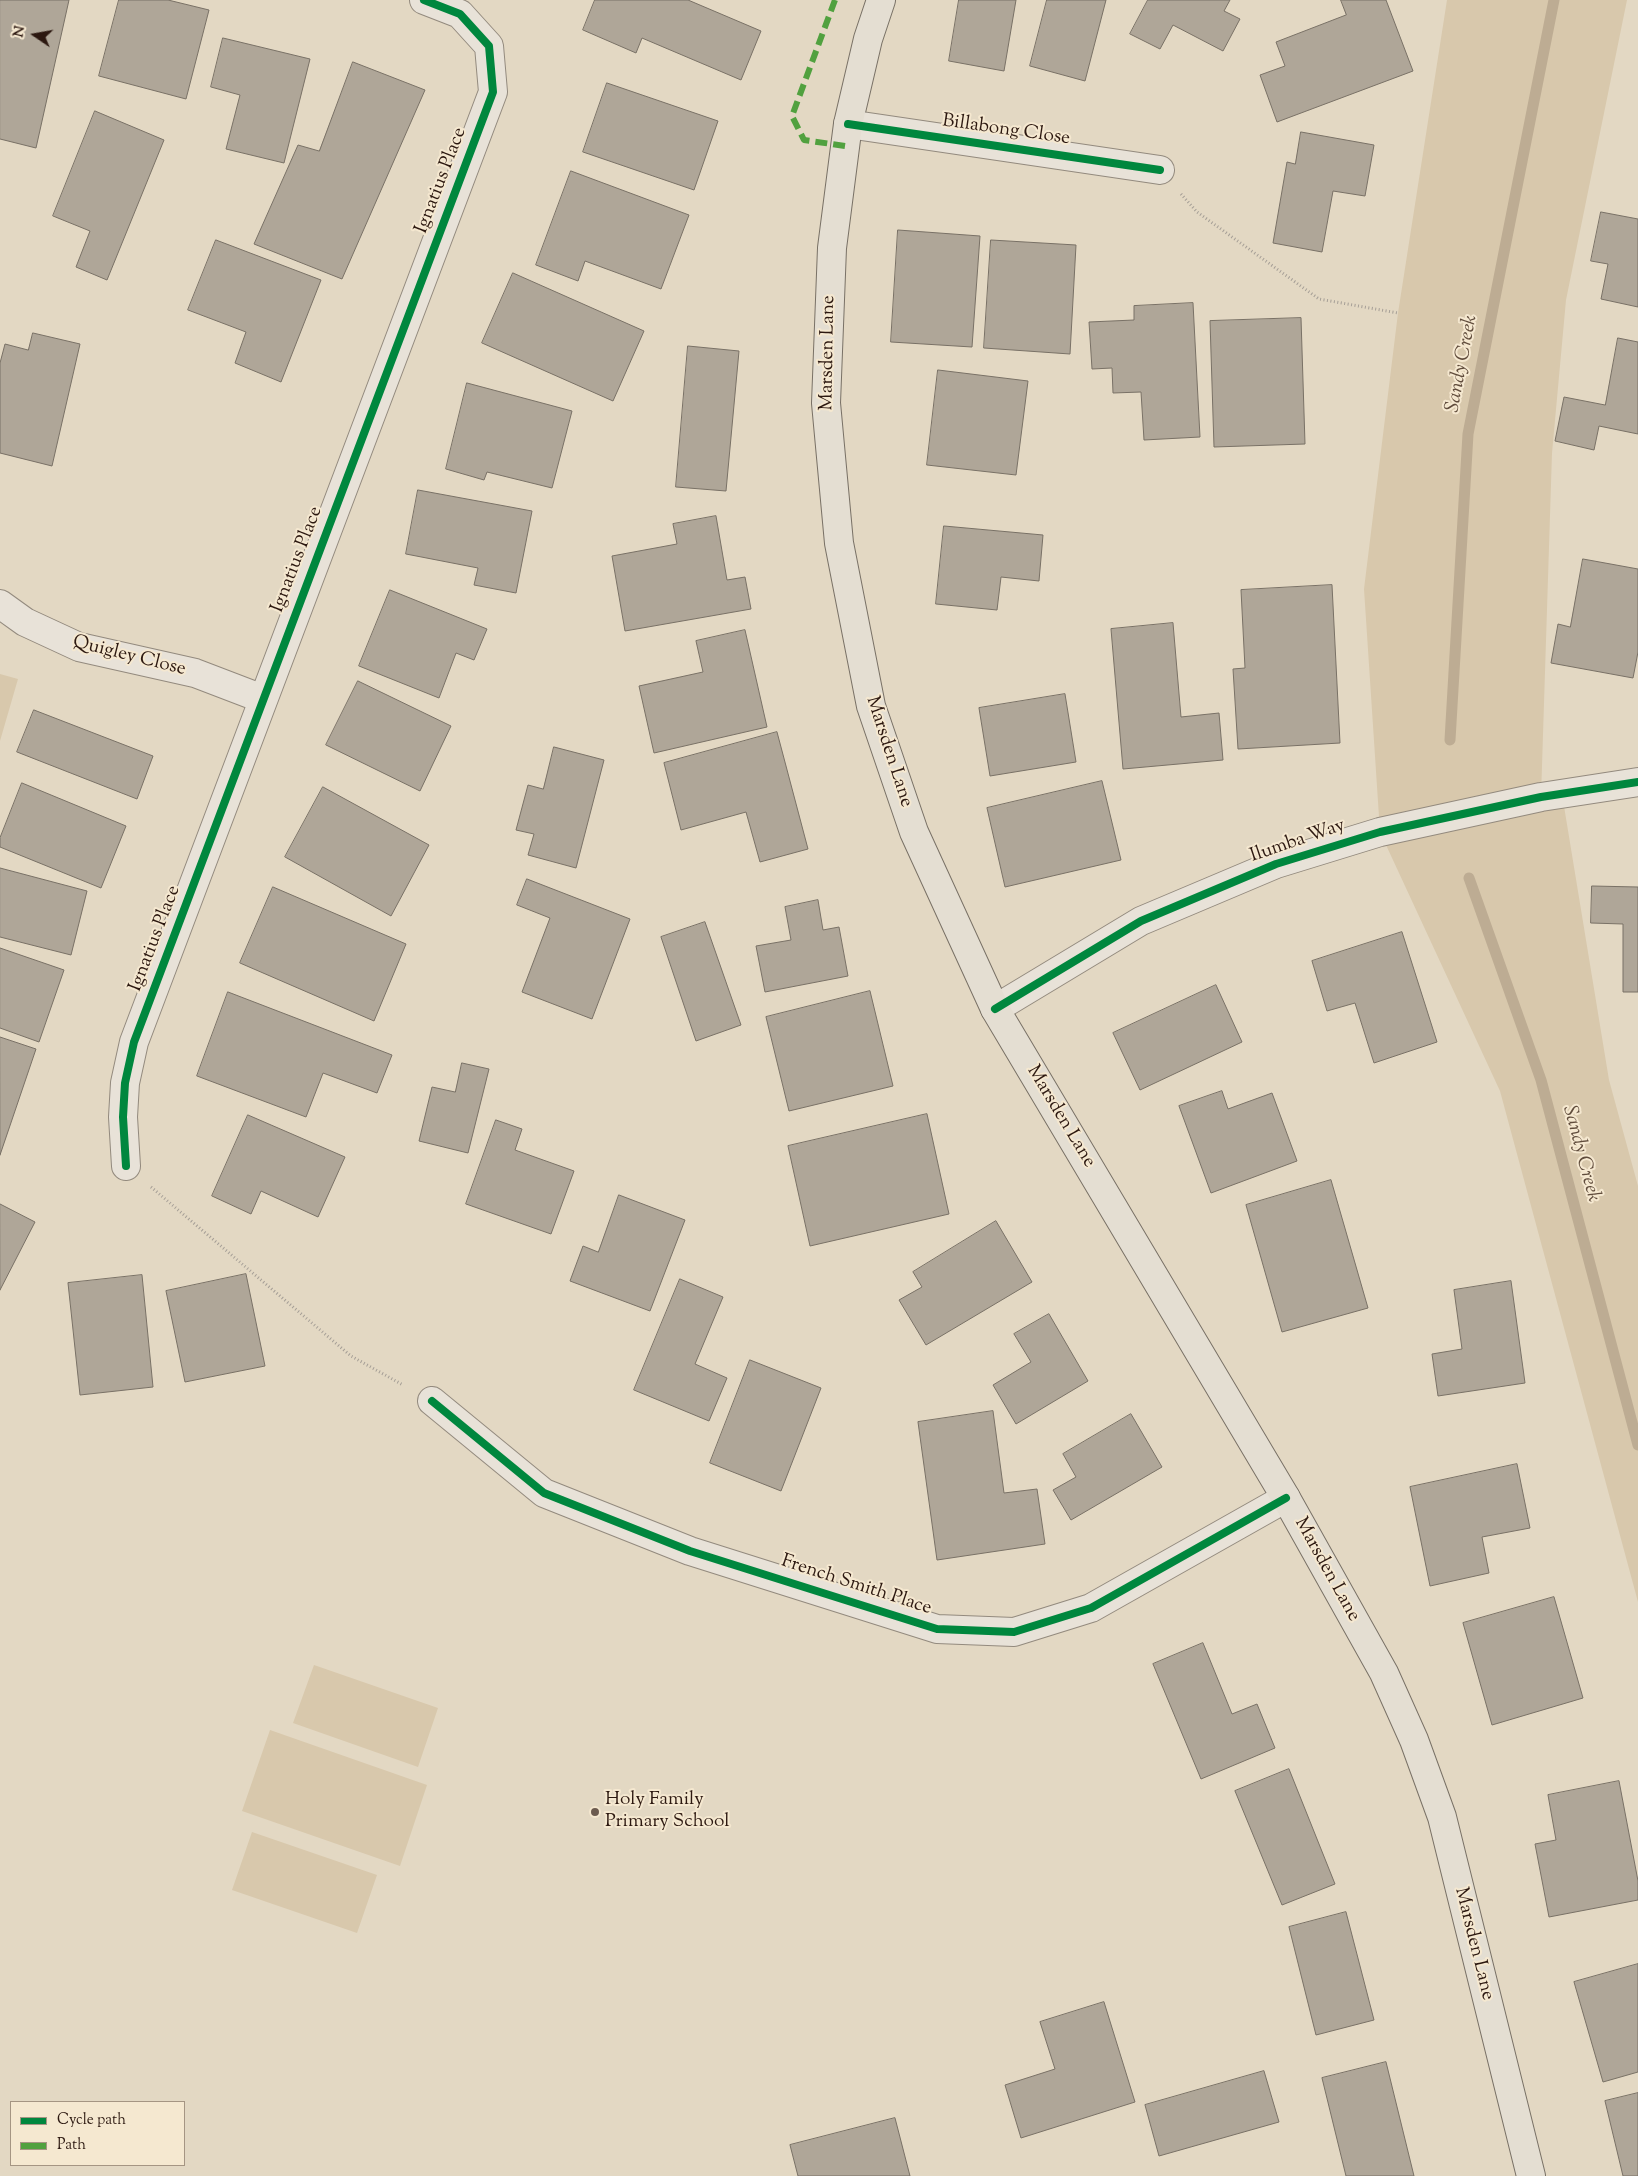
<!DOCTYPE html>
<html>
<head>
<meta charset="utf-8">
<style>
  body { margin:0 }
  #map { position:relative; width:1638px; height:2176px; overflow:hidden; background:#e3d8c3; font-family:"Sorts Mill Goudy",serif }
  canvas { display:block }
  .legend { position:absolute; left:10px; top:2101px; width:175px; height:65px; box-sizing:border-box; background:#f5e8d0; border:1px solid #a59583; margin:0; padding:6px 9px; list-style:none; font-size:15px; color:#2c1810 }
  .legend li { display:flex; align-items:center; gap:10px; height:25px }
  .legend b { width:25px; border:1px solid #a59583 }
  .north { position:absolute; left:10px; top:10px; width:50px; height:50px; -webkit-text-stroke:4px #f5e8d0; paint-order:stroke; rotate:282deg; font-size:14px; font-weight:700; line-height:20px; text-align:center; color:#2c1810 }
  .north::after { content:''; display:block; margin:auto; width:18px; height:22px; background:#2c1810; clip-path:polygon(50% 0,100% 100%,50% 72%,0 100%) }
</style>
</head>
<body>
<div id="map">
<canvas width="1638" height="2176"></canvas>
<ul class="legend">
<li><b style="height:6px;background:#00873e"></b>Cycle path</li>
<li><b style="height:6px;background:#51a13f"></b>Path</li>
</ul>
<div class="north">N</div>
</div>
<script>
const context = document.querySelector('canvas').getContext('2d');
context.lineJoin = 'round';
function fill(path, color) { context.fillStyle = color; context.fill(path, 'evenodd'); }
function trace(path, color, width, dash) { context.strokeStyle = color; context.lineWidth = width; context.lineCap = dash ? 'butt' : 'round'; context.setLineDash(dash || []); context.stroke(path); }
function drawText(font, color, halo, rows, align = 'center') {
  context.font = font + ' "Sorts Mill Goudy",serif'; context.lineWidth = 4; context.setLineDash([]); context.textBaseline = 'middle'; context.strokeStyle = halo; context.fillStyle = color; for (const [text, x, y, turn = 0] of rows) {
    context.save(); context.translate(x, y); context.rotate((+turn || 0) * Math.PI / 180); context.textAlign = isNaN(turn) ? turn : align; if (halo) context.strokeText(text, 0, 0); context.fillText(text, 0, 0); context.restore();
  }
}
const green = new Path2D(`
  M1447 0H1627L1566 300 1552 453 1541 797 1562 794 1609 1080 1638 1186V1602L1500 1091 1380 832 1364 589 1398 313Z
  M0 674 18 679 0 741Z
  M314 1665 438 1708 418 1767 293 1723Z
  M270 1730 427 1785 400 1866 242 1811Z
  M252 1832 377 1875 357 1933 232 1890Z`);
const stream = new Path2D(`
  M1450 740 1468 434 1554 0
  M1469 878 1541 1080 1638 1445`);
const building = new Path2D(`
  M0 0H69L36 148 0 139Z
  M119 0H168L209 10 186 99 99 76Z
  M595 0H688L761 31 741 80 642 38 636 53 583 30Z
  M959 0H1016L1004 71 949 61Z
  M1047 0H1106L1085 81 1030 66Z
  M1148 0H1230L1224 11 1240 19 1223 51 1173 25 1160 49 1130 34Z
  M1341 0H1386L1413 71 1277 122 1260 75 1285 66 1276 42 1346 15Z
  M223 38 310 59 284 163 226 149 240 95 211 87Z
  M353 62 425 90 342 279 254 244 298 145 319 151Z
  M607 83 718 121 694 190 583 152Z
  M95 111 164 140 107 280 76 267 90 231 53 216Z
  M1301 132 1374 145 1365 196 1333 191 1322 252 1273 243 1287 162 1295 164Z
  M571 171 689 215 661 289 585 261 578 281 536 265Z
  M1601 212 1638 219V307L1601 299 1608 264 1591 261Z
  M898 230 980 236 972 347 891 342Z
  M216 240 321 280 281 382 235 363 246 332 188 310Z
  M991 240 1076 245 1070 354 984 348Z
  M513 273 644 331 613 401 482 343Z
  M1193 303 1200 437 1144 440 1141 392 1113 393 1112 368 1092 369 1089 322 1134 320V306Z
  M1301 318 1305 444 1214 447 1210 321Z
  M33 333 80 344 52 466 0 453V363L5 344 28 350Z
  M1618 338 1638 342V434L1599 426 1594 450 1555 441 1564 397 1605 405Z
  M688 346 739 351 726 491 676 487Z
  M938 370 1028 381 1016 475 927 465Z
  M467 383 572 411 552 488 487 472 484 480 446 469Z
  M418 490 532 511 516 593 474 585 478 568 406 554Z
  M716 516 727 580 745 577 751 609 625 631 612 556 677 544 673 524Z
  M944 526 1043 535 1039 581 1001 577 997 610 936 604Z
  M1583 559 1638 569V652L1633 678 1551 663 1558 624 1570 627Z
  M1332 585 1340 743 1238 749 1233 669 1245 668 1241 590Z
  M390 590 487 629 474 660 456 653 439 698 359 666Z
  M1173 623 1181 717 1219 713 1223 760 1123 769 1111 629Z
  M745 630 767 727 654 753 639 686 703 672 696 641Z
  M358 681 451 726 420 791 326 745Z
  M1065 694 1076 762 990 776 979 708Z
  M34 710 153 756 137 799 17 752Z
  M777 732 808 849 760 862 746 812 681 830 664 763Z
  M554 747 604 760 576 868 528 855 534 834 516 830 528 785 543 789Z
  M1102 781 1121 860 1005 887 987 808Z
  M22 783 126 826 101 888 0 847V838Z
  M323 787 429 845 391 916 285 857Z
  M0 868 87 891 71 955 0 937Z
  M527 879 630 919 592 1019 522 992 550 918 517 905Z
  M1592 886 1638 887V992H1623V924L1591 923Z
  M273 887 406 944 374 1021 240 963Z
  M818 900 823 930 839 927 848 976 765 992 756 946 791 940 785 907Z
  M705 922 741 1025 696 1041 661 937Z
  M1402 932 1437 1042 1374 1063 1355 1003 1327 1011 1312 961Z
  M0 948 64 970 39 1042 0 1028Z
  M1216 985 1242 1042 1140 1090 1113 1033Z
  M870 991 893 1086 789 1111 766 1017Z
  M228 992 392 1055 377 1093 323 1073 306 1117 197 1076Z
  M0 1037 36 1049 0 1155Z
  M462 1063 489 1069 468 1153 419 1141 432 1087 455 1092Z
  M1222 1091 1228 1109 1272 1093 1297 1161 1211 1193 1179 1106Z
  M927 1114 949 1214 810 1246 788 1146Z
  M248 1115 345 1157 318 1217 261 1191 251 1214 212 1196Z
  M496 1120 522 1129 515 1150 574 1171 551 1234 466 1204Z
  M1331 1180 1368 1308 1282 1332 1246 1205Z
  M619 1195 685 1220 650 1311 570 1281 583 1246 598 1252Z
  M0 1204 35 1222 0 1290Z
  M996 1221 1032 1282 926 1345 899 1300 922 1287 913 1272Z
  M246 1274 265 1366 185 1382 166 1291Z
  M142 1275 153 1387 80 1395 68 1283Z
  M680 1279 723 1297 695 1364 727 1378 709 1421 634 1390Z
  M1511 1281 1525 1383 1438 1396 1432 1354 1462 1349 1454 1290Z
  M1049 1314 1088 1381 1016 1424 993 1385 1031 1362 1014 1334Z
  M750 1360 821 1388 781 1491 710 1463Z
  M993 1411 1004 1493 1037 1489 1045 1544 937 1560 918 1422Z
  M1131 1414 1162 1467 1071 1520 1053 1490 1076 1477 1063 1454Z
  M1517 1464 1530 1528 1482 1537 1489 1573 1430 1586 1410 1487Z
  M1554 1597 1583 1698 1492 1725 1463 1623Z
  M1203 1643 1232 1714 1257 1704 1275 1748 1201 1779 1153 1664Z
  M1289 1769 1335 1884 1282 1905 1235 1791Z
  M1619 1781 1638 1881V1900L1549 1917 1535 1844 1556 1840 1548 1795Z
  M1346 1912 1374 2020 1316 2035 1289 1927Z
  M1638 1964V2072L1603 2082 1574 1982Z
  M1104 2002 1135 2102 1021 2138 1005 2085 1055 2069 1040 2022Z
  M1386 2062 1414 2176H1346L1322 2078Z
  M1264 2071 1279 2122 1159 2156 1145 2105Z
  M1638 2093V2176H1623L1605 2101Z
  M895 2118 910 2176H798L790 2145Z`);
const path = new Path2D(`
  M1181 194 1197 212 1319 299 1398 313
  M151 1187 351 1356 403 1385`);
const minor = new Path2D(`
  M848 124 1160 170
  M0 604 25 622 79 647 195 673 263 699
  M995 1009 1141 921 1276 864 1380 832 1541 797 1638 782
  M126 1166 123 1117 125 1083 134 1042 493 92 489 46 460 14 424 0
  M432 1401 544 1493 690 1551 937 1629 1014 1632 1091 1608 1286 1498`);
const major = new Path2D(`
  M881 0 868 39 848 124 832 248 826 403 839 543 871 706 914 832 995 1009 1286 1498 1384 1673 1414 1740 1442 1817 1531 2176`);
const quiet = new Path2D(`
  M835 0 792 116 804 140 845 146`);
const cycleway = new Path2D(`
  M848 124 1160 170
  M995 1009 1141 921 1276 864 1380 832 1541 797 1638 782
  M126 1166 123 1117 125 1083 134 1042 493 92 489 46 460 14 424 0
  M432 1401 544 1493 690 1551 937 1629 1014 1632 1091 1608 1286 1498`);
const markers = [
  [595,1812,5,"#6c5b4f"]
];
const streetNames = [
  ["Billabong Close",1006,131,8],
  ["Ignatius Place",442,181,-69],
  ["Marsden Lane",829,353,-89],
  ["Ignatius Place",298,560,-69],
  ["Quigley Close",129,657,14],
  ["Marsden Lane",888,752,72],
  ["Ilumba Way",1298,842,-19],
  ["Ignatius Place",156,939,-69],
  ["Marsden Lane",1060,1117,59],
  ["Marsden Lane",1326,1570,61],
  ["French Smith Place",856,1586,18],
  ["Marsden Lane",1473,1944,76]
];
const poiNames = [
  ["Holy Family",605,1801],
  ["Primary School",605,1823]
];
const waterNames = [
  ["Sandy Creek",1463,364,-79],
  ["Sandy Creek",1580,1154,75]
];
fill(green, '#d8c8ac');
trace(stream, '#bdac93', 11);
fill(building, '#afa698');
trace(building, '#797166', 1);
trace(minor, '#938a7e', 30);
trace(major, '#797166', 30);
trace(path, '#a59e96', 3, [1, 2.5]);
trace(minor, '#e8e2d8', 28);
trace(major, '#e4ded2', 28);
trace(quiet, '#51a13f', 6, [12, 6]);
trace(cycleway, '#00873e', 8);
for (const [x, y, r, color] of markers) { const dot = new Path2D(); dot.arc(x, y, r, 0, 2 * Math.PI); context.fillStyle = color; context.fill(dot); trace(dot, '#f5e8d0', 2); }
drawText('19px', '#2c1810', '#f5e8d0', streetNames);
drawText('19px', '#2c1810', '#f5e8d0', poiNames, 'left');
drawText('italic 20px', '#604c3c', '#f5e8d0', waterNames);
</script>
</body>
</html>
